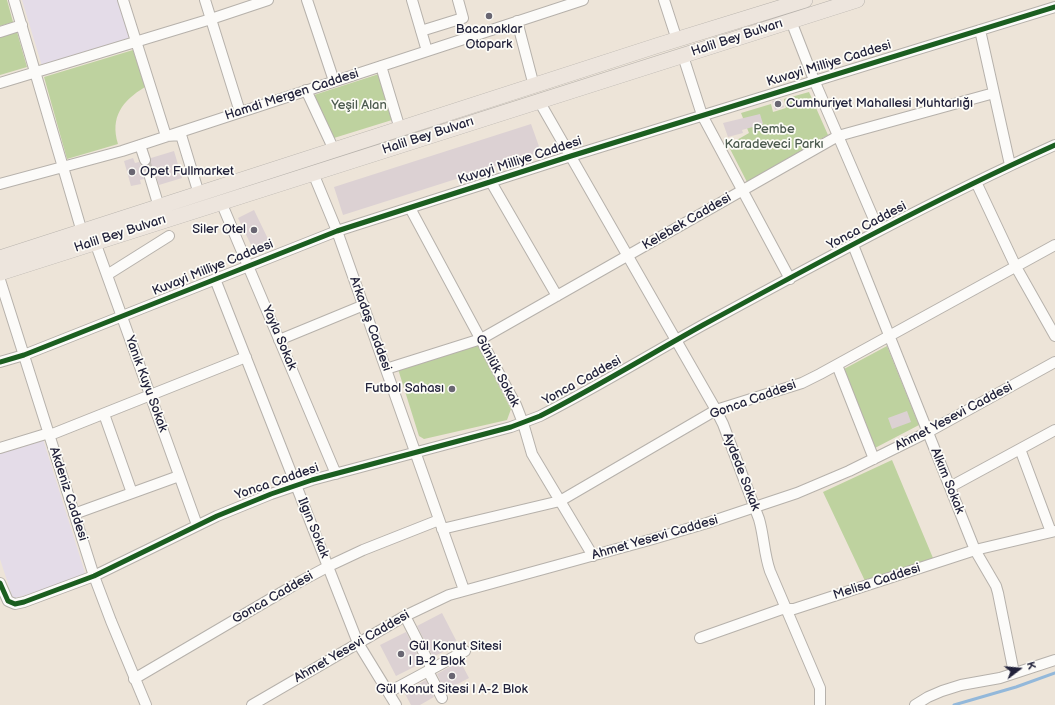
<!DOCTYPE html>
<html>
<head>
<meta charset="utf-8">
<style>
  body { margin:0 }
  #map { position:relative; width:1055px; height:705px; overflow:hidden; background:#ede4d8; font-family:"Balsamiq Sans",sans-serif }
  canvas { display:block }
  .north { position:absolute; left:999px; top:649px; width:40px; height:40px; -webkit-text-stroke:3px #fdfcf7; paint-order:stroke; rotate:74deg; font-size:11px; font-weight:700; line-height:16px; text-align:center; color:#22223b }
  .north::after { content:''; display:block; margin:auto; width:14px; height:18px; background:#22223b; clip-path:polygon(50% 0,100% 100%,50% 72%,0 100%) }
</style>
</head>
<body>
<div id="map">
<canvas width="1055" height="705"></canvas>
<div class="north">K</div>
</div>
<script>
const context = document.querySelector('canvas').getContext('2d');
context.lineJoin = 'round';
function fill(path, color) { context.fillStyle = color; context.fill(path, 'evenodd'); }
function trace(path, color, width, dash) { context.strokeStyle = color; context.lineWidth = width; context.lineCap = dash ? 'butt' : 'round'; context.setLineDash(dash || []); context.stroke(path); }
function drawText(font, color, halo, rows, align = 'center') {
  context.font = font + ' "Balsamiq Sans",sans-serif'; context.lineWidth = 3.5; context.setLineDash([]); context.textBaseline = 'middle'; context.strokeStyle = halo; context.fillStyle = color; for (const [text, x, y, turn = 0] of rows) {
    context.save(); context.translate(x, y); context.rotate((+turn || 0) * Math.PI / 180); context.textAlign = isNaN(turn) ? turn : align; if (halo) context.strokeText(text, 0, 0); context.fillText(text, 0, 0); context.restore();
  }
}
const built = new Path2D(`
  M22 0H118L130 39 42 66Z
  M43 439 86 576 13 599 0 559V452Z`);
const green = new Path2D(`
  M0 0H7L13 22 0 26Z
  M17 32 27 67 0 75V37Z
  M133 50 145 87C122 101 110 117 118 144L67 159 44 77Z
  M379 74 392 120 334 138 314 95Z
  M809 92 828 135 747 182 728 145 749 133 741 113 771 104 773 112 786 108 784 99Z
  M477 344 511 409 507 420 424 439 419 436 398 369Z
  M887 346 919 425 875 448 844 369Z
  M892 460 933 558 865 581 823 492Z`);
const stream = new Path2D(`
  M954 705 1016 687 1055 673`);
const building = new Path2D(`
  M781 99 784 107 775 110 772 101Z
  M760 114 763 124 742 130 743 133 728 137 723 123Z
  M531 124 541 152 343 215 334 187Z
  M174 151 182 178 159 185 155 173 149 171 145 173 144 179 140 180 141 184 131 186 124 161 133 158 135 163 139 162 141 165 147 166 150 164 151 158Z
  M254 210 269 241 253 249 238 218Z
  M907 411 911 422 892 429 888 418Z
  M442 613 458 644 433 657 417 626Z
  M406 632 422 663 396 676 380 645Z
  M460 661 469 678 445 691 437 674Z
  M426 680 434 697 420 705H411L404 692Z`);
const minorTunnel = new Path2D(`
  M145 160 150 177`);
const minor = new Path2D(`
  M14 0 82 232
  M123 0 166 136 181 135 199 194
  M205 0 240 112
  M307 0 334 81
  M412 0 427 51
  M664 0 677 40
  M517 21 534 86
  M791 21 814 80 879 231
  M980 30 1010 165
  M421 31 463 18 458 0
  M0 32 22 25
  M683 56 702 115 790 279
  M381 66 400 129
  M0 83 211 19 268 0
  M306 90 334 150
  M539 101 716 410 723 424 759 519C764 536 764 554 770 571L820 688V705
  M140 145 145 160
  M313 173 337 231 464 590
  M150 177 159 207
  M491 182 557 296
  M976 182 1016 267 1055 336
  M0 184 122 151 583 0
  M221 202 336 474
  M410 208 516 405 523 423 532 454 593 556
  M95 242 197 525
  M853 245 975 550 996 586 998 593 1014 673
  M107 275 169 236
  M215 279 358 643 396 705
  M0 280 94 576 111 621 146 705
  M279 340 364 305
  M0 362 24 355 337 231 571 156 1055 7
  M837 365 874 459
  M386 369 481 339 838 136 994 93
  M104 414 132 493
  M50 435 246 357
  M0 448 49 433
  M1020 449 1051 532
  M950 487 1055 430
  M74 514 179 476
  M442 529 560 501 716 410 802 383 820 374 1055 245
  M0 583 8 601 15 604 24 602 94 576 217 516 271 494 312 480 511 427 540 416C595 388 649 355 703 325 819 262 935 199 1055 145
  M405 616 432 669
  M700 638 782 609H794L975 550 1055 531
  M428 671 442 698
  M134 679 301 581 331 565 363 550 439 520
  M389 692 465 651
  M252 705 405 616 449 595 653 539 707 523 797 493 849 471 928 432 1055 362
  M915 705 928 697 942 691 961 685 1000 678 1055 660`);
const highway = new Path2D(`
  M0 258 659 45 805 0
  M0 273 857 0`);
const cycleway = new Path2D(`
  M0 362 24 355 337 231 571 156 1055 7
  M0 583 8 601 15 604 24 602 94 576 217 516 271 494 312 480 511 427 540 416C595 388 649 355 703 325 819 262 935 199 1055 145`);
const markers = [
  [489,16,4,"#696672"],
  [778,104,4,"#696672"],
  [132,172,4,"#696672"],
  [254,230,4,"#696672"],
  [452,389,4,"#696672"],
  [401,654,4,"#696672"],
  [452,676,4,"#696672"]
];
const poiNames = [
  ["Bacanaklar",489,30,"center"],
  ["Otopark",489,45,"center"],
  ["Cumhuriyet Mahallesi Muhtarlığı",786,104],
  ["Opet Fullmarket",140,172],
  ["Siler Otel",246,230,"right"],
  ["Futbol Sahası",444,389,"right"],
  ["Gül Konut Sitesi",409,647],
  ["| B-2 Blok",409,662],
  ["Gül Konut Sitesi | A-2 Blok",452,690,"center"]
];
const streetNames = [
  ["Halil Bey Bulvarı",737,38,-18],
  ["Kuvayi Milliye Caddesi",829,64,-17],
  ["Hamdi Mergen Caddesi",292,95,-18],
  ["Halil Bey Bulvarı",428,136,-18],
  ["Kuvayi Milliye Caddesi",520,161,-18],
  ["Kelebek Caddesi",687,222,-30],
  ["Yonca Caddesi",867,226,-28],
  ["Halil Bey Bulvarı",120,234,-18],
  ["Kuvayi Milliye Caddesi",213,268,-22],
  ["Arkadaş Caddesi",370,324,70],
  ["Yayla Sokak",279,338,67],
  ["Günlük Sokak",497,371,62],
  ["Yonca Caddesi",582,381,-29],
  ["Yanık Kuyu Sokak",146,384,70],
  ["Gonca Caddesi",753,400,-20],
  ["Ahmet Yesevi Caddesi",954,417,-28],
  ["Aydede Sokak",741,472,69],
  ["Alkım Sokak",947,481,68],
  ["Yonca Caddesi",277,482,-19],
  ["Akdeniz Caddesi",68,494,72],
  ["Ilgın Sokak",313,528,68],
  ["Ahmet Yesevi Caddesi",655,538,-16],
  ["Melisa Caddesi",877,582,-18],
  ["Gonca Caddesi",273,598,-30],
  ["Ahmet Yesevi Caddesi",352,647,-30]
];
const parkNames = [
  ["Yeşil Alan",359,106],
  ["Pembe",774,130],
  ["Karadeveci Parkı",774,145]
];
fill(built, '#e4dce8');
fill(green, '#bed29f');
trace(stream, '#93b8da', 3);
fill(building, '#dcd1d3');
trace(minorTunnel, '#c4bdb9', 10, [10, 5]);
trace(minor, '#b6b1ab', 12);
trace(highway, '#b6b1ab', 16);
trace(minor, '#fcfbf9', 10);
trace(highway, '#ede5dd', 15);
trace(cycleway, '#1b5e20', 5);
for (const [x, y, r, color] of markers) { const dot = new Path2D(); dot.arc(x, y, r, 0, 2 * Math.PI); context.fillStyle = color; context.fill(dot); trace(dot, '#fdfcf7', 1.5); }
drawText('13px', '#22223b', '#fdfcf7', poiNames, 'left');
drawText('13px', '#22223b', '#fdfcf7', streetNames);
drawText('13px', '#4b5a4e', '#fdfcf7', parkNames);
</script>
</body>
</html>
